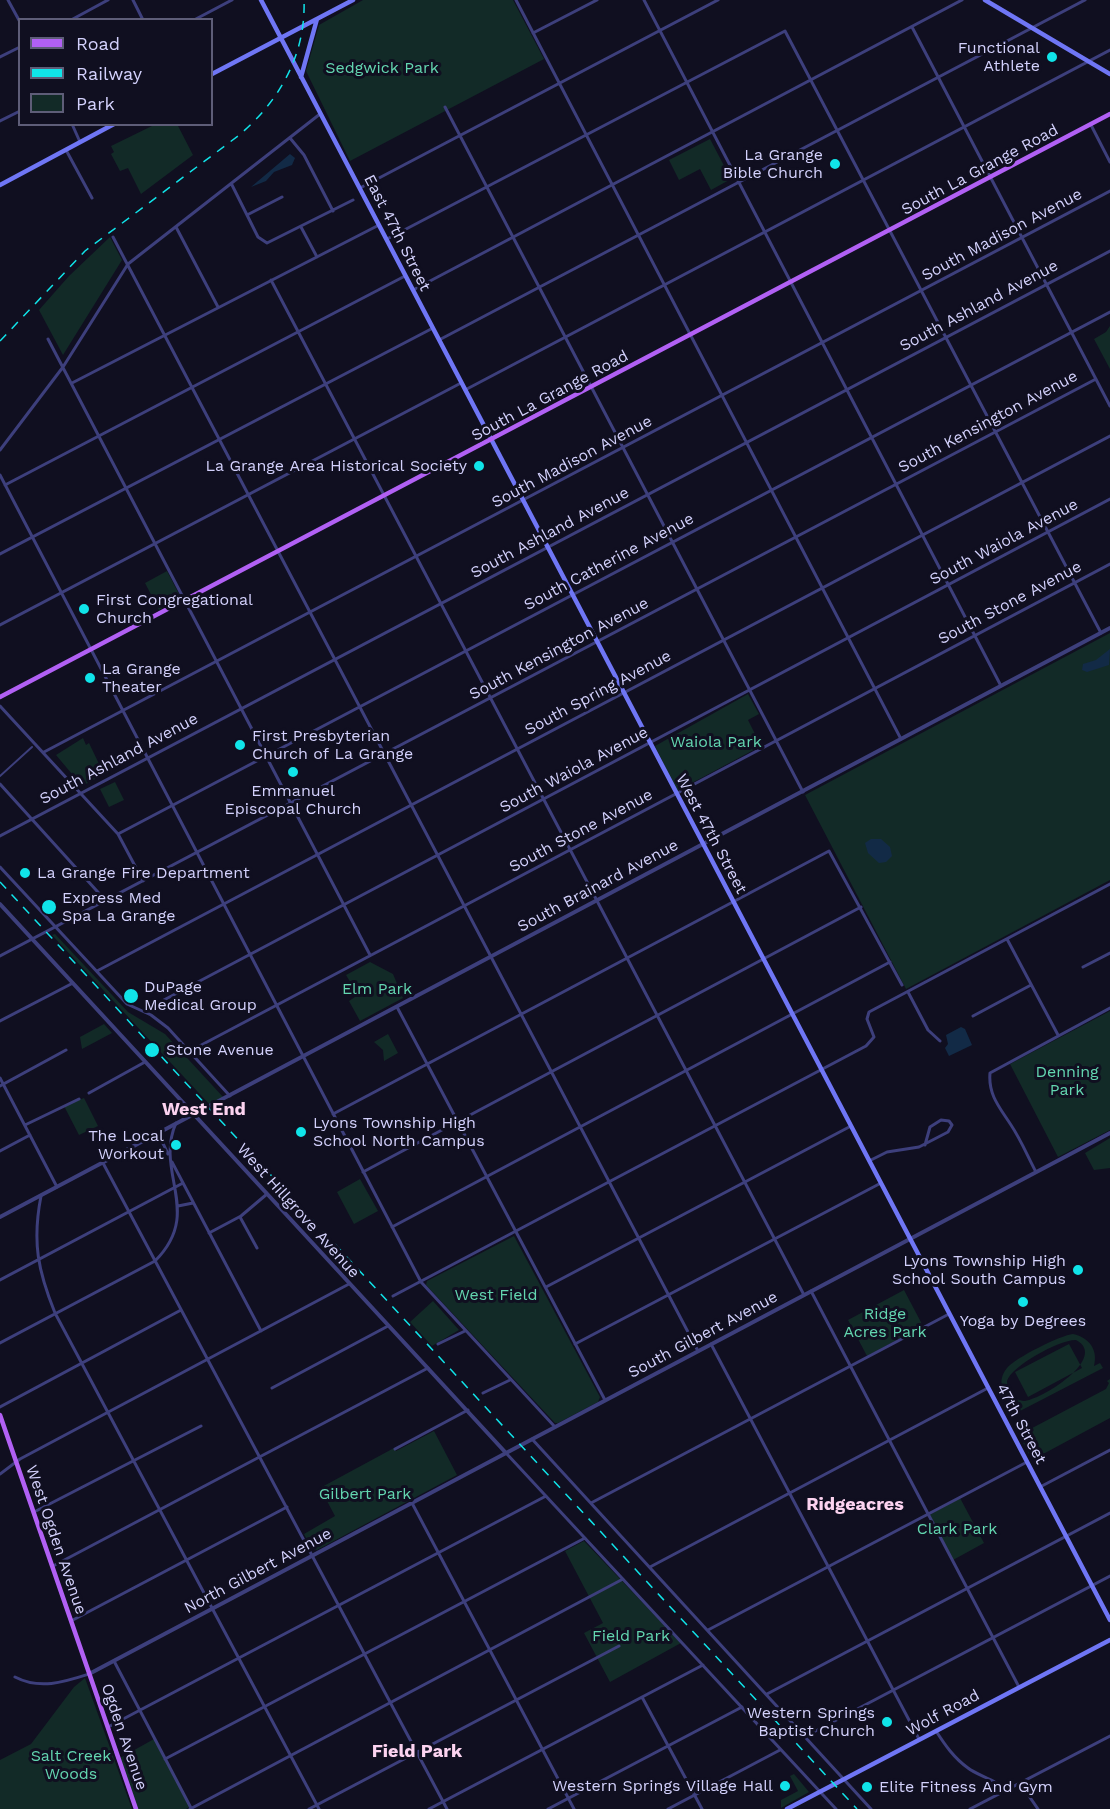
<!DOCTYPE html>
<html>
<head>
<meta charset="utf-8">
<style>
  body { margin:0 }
  #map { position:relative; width:1110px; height:1809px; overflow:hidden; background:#100f20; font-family:"Work Sans",sans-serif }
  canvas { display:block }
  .legend { position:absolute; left:18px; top:18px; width:195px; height:108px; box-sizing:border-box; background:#100f20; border:2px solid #5e5d78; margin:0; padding:8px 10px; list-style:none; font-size:18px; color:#d3d1fc }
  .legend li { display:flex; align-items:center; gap:12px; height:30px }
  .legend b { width:30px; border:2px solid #5e5d78 }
</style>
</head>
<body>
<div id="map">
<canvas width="1110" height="1809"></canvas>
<ul class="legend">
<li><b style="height:8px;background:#b160f4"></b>Road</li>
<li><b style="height:8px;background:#10e4e9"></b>Railway</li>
<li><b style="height:16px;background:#122a27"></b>Park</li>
</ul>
</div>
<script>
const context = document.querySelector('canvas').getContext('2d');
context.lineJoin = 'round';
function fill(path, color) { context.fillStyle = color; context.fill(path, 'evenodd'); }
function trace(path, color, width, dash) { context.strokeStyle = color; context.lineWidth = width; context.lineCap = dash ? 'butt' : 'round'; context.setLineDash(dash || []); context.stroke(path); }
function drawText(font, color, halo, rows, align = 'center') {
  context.font = font + ' "Work Sans",sans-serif'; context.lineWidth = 6; context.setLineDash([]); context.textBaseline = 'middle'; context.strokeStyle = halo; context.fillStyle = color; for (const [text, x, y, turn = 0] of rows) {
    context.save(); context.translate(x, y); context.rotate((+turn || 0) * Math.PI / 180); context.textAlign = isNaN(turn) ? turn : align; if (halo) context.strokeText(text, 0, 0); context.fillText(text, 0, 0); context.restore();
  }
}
const green = new Path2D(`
  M363 0H513L544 59 350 161 306 71 319 25Z
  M177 124 193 155 141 194 128 168 120 171 111 154 114 152 111 146 154 125Z
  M710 139 731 179 711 190 700 169 679 180 669 160Z
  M110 237 122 260 63 355 39 310 69 276Z
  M1110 326V369L1094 339 1106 332Z
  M167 571 181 598 159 610 145 583Z
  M1110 633V880L906 989 805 795Z
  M748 694 759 714 748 720 761 746 677 791 655 746Z
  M83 738 86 745 89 743 101 768 98 770 101 776 82 786 56 755Z
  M115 782 124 800 109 807 100 789Z
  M55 934 128 1012 165 1034 224 1098 210 1105 52 935Z
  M370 962 393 974 403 998 360 1021 349 1001 358 995 346 975Z
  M1110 1011V1130L1058 1157 1010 1064Z
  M104 1024 112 1033 82 1049 80 1037Z
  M388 1034 398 1053 384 1061 383 1050 374 1042Z
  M84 1098 98 1126 79 1135 64 1106Z
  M1110 1138V1168L1094 1170 1085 1153Z
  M360 1179 378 1211 354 1224 337 1192Z
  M514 1236 600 1397 598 1402 558 1423H555L426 1285 427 1281Z
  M904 1290 923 1326 867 1356 848 1320Z
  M433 1301 459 1330 432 1346 410 1322Z
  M1073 1334C1090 1338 1098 1350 1094 1366L1100 1363 1103 1368 1020 1411 1019 1406C1004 1400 995 1382 1007 1368 1015 1358 1061 1335 1073 1334ZM1076 1340C1110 1358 1038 1402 1023 1401 1012 1399 1007 1390 1007 1381 1011 1366 1061 1339 1076 1340Z
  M1069 1344 1082 1368 1028 1397 1015 1372Z
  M1110 1379V1418L1032 1460 1019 1435 1106 1389 1109 1383 1107 1381Z
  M434 1431 457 1475 317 1550 312 1549 304 1534 335 1516 320 1488 394 1448 396 1451Z
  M960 1498 984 1543 953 1560 929 1515Z
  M584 1541 681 1643 610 1682 584 1633 603 1623 565 1551Z
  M85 1678 132 1809H0V1760L31 1744 74 1687Z
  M154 1739 190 1807 186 1809H138L120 1758Z
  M794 1774 809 1792 781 1808V1800L798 1791 790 1776Z`);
const water = new Path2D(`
  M290 154 295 158 292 165 274 172 266 181 251 187Z
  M1110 649 1109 665 1087 672 1082 670 1083 664 1096 660Z
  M871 839H881L890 847 892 856 886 862 879 863 868 853 865 843Z
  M961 1027 965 1029 972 1045 949 1056 945 1048 948 1044 946 1035Z`);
const pedestrian = new Path2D(`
  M0 776 32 747`);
const minor = new Path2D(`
  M8 0 20 22
  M133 0 143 20
  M516 0 901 739
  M644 0 1001 686
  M71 20 108 0
  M194 20 232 0
  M912 27 1110 406
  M533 33 597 0
  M0 57 20 47
  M445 107 803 792
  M0 121 20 111
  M72 124 80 142
  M1091 125 1110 162
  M290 138 304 155 333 211
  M66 150 92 198
  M232 185 258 237 267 243 353 200
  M360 188 718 0
  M247 215 282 197
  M176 227 218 307
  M301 227 317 257
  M113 237 698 1351
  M387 239 785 31 1101 633
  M271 280 804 1295
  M413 290 962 0
  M48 339 370 955
  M439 340 1085 0
  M72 383 379 225
  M465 390 1110 50
  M0 450 63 367 128 264 320 114
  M0 475 421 1282 555 1427
  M5 485 405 276
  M0 554 433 328
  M0 625 461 383
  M0 706 118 834 143 881
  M44 752 1110 191
  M0 784 106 901
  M118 834 1110 312
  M0 836 1110 251
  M0 867 127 1004 151 1015 168 1028 230 1096
  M1007 939 1058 1035
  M0 956 1096 379
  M1083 967 1110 953
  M97 971 1110 436
  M908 992 928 1030 940 1041
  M397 1007 605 1400
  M148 1013 162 1001 1110 499
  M973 1016 1031 985
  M0 1021 73 983
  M190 1051 1110 564
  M0 1078 57 1187
  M0 1086 66 1050
  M89 1093 145 1062
  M333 1114 829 851 902 985
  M25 1125 79 1099
  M158 1133 168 1154
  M0 1151 30 1135
  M869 1161 887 1152 919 1147 948 1132 952 1125 949 1121 941 1120 930 1127 925 1145
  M172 1162 261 1331
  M103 1163 447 1809
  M363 1172 861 907
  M1036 1172C1028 1157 1021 1140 1011 1125 1000 1108 988 1095 990 1073L1110 1008
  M41 1196C32 1242 38 1271 55 1313L319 1809
  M178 1206 193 1203
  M240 1217 257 1248
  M392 1227 890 962
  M209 1233 241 1216 267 1194
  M0 1280 183 1183
  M546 1287 851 1126
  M811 1291 1019 1687
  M393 1296 866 1046 874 1037 867 1019 869 1012 1110 884
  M0 1343 155 1261C204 1212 154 1173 176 1123
  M438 1344 465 1331
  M575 1344 881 1183
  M711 1344 919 1739
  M272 1388 388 1326
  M483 1393 510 1380
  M0 1407 181 1310
  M532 1439 871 1809
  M395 1449 468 1410
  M506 1453 836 1809
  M0 1474 20 1459 349 1284
  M1040 1487 1110 1450
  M412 1503 574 1809
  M591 1503 949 1314
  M34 1512 201 1426
  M53 1566 428 1368
  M650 1567 988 1388
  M71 1621 287 1507
  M708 1630 1027 1462
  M114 1661 191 1808
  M15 1677C40 1690 64 1682 89 1674
  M767 1694 1110 1513
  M642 1697 702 1809
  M108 1727 546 1496
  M936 1731C945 1745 954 1758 968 1768 978 1776 998 1780 1005 1791
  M806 1736 1110 1576
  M165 1759 585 1538
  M1020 1783 1038 1809
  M190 1809 623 1579
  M309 1809 619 1646
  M429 1809 703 1665
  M548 1809 742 1707
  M668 1809 780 1750
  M970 1809 1110 1736`);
const tertiary = new Path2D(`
  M0 904 506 1453
  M0 1217 1110 628
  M89 1674 1110 1133`);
const secondary = new Path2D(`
  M261 0 1110 1620
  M985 0 1110 74
  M212 74 353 0
  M301 77 317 19
  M0 185 114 124
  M787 1809 1110 1640`);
const primary = new Path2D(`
  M0 697 1110 114
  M0 1415 136 1809`);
const rail = new Path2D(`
  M0 341 85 251 238 136C279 102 306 55 304 0
  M0 882 857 1809`);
const markers = [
  [1052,57,6,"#10e4e9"],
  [835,164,6,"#10e4e9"],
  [479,466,6,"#10e4e9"],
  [84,609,6,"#10e4e9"],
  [90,678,6,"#10e4e9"],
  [240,745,6,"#10e4e9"],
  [293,772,6,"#10e4e9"],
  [25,873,6,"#10e4e9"],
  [49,907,8,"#10e4e9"],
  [131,996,8,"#10e4e9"],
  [152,1050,8,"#10e4e9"],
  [301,1132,6,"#10e4e9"],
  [176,1145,6,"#10e4e9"],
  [1078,1270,6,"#10e4e9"],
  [1023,1302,6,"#10e4e9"],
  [887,1722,6,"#10e4e9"],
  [785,1786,6,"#10e4e9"],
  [867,1787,6,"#10e4e9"]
];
const poiNames = [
  ["Functional",1040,48,"right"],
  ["Athlete",1040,66,"right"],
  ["La Grange",823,155,"right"],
  ["Bible Church",823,173,"right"],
  ["La Grange Area Historical Society",467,466,"right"],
  ["First Congregational",96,600],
  ["Church",96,618],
  ["La Grange",102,669],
  ["Theater",102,687],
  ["First Presbyterian",252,736],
  ["Church of La Grange",252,754],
  ["Emmanuel",293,791,"center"],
  ["Episcopal Church",293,809,"center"],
  ["La Grange Fire Department",37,873],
  ["Express Med",62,898],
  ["Spa La Grange",62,916],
  ["DuPage",144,987],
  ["Medical Group",144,1005],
  ["Stone Avenue",166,1050],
  ["Lyons Township High",313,1123],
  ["School North Campus",313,1141],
  ["The Local",164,1136,"right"],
  ["Workout",164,1154,"right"],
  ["Lyons Township High",1066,1261,"right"],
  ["School South Campus",1066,1279,"right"],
  ["Yoga by Degrees",1023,1321,"center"],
  ["Western Springs",875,1713,"right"],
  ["Baptist Church",875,1731,"right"],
  ["Western Springs Village Hall",773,1786,"right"],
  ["Elite Fitness And Gym",879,1787]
];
const parkNames = [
  ["Sedgwick Park",382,68],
  ["Waiola Park",716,742],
  ["Elm Park",377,989],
  ["Denning",1067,1072],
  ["Park",1067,1090],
  ["West Field",496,1295],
  ["Ridge",885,1314],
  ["Acres Park",885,1332],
  ["Gilbert Park",365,1494],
  ["Clark Park",957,1529],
  ["Field Park",631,1636],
  ["Salt Creek",71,1756],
  ["Woods",71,1774]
];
const streetNames = [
  ["South La Grange Road",980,170,-28],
  ["East 47th Street",397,233,63],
  ["South Madison Avenue",1002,235,-28],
  ["South Ashland Avenue",979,306,-28],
  ["South La Grange Road",550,396,-28],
  ["South Kensington Avenue",988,422,-28],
  ["South Madison Avenue",572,462,-28],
  ["South Ashland Avenue",550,533,-28],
  ["South Waiola Avenue",1004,542,-28],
  ["South Catherine Avenue",609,562,-28],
  ["South Stone Avenue",1010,603,-28],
  ["South Kensington Avenue",559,649,-28],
  ["South Spring Avenue",598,693,-28],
  ["South Ashland Avenue",119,759,-28],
  ["South Waiola Avenue",574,770,-28],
  ["South Stone Avenue",581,831,-28],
  ["West 47th Street",711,834,62],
  ["South Brainard Avenue",598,886,-28],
  ["West Hillgrove Avenue",298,1211,48],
  ["South Gilbert Avenue",703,1335,-28],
  ["47th Street",1021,1424,62],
  ["West Ogden Avenue",56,1540,71],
  ["North Gilbert Avenue",258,1571,-28],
  ["Wolf Road",943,1713,-28],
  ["Ogden Avenue",124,1737,71]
];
const neighbourhoodNames = [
  ["West End",204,1110],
  ["Ridgeacres",855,1505],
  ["Field Park",417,1752]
];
fill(green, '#122a27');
fill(water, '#122a46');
trace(pedestrian, '#3d3f7c', 2);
trace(minor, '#3d3f7c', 3);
trace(tertiary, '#3d3f7c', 4);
trace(secondary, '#6f76f5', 4.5);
trace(primary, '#b160f4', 4.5);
trace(rail, '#10e4e9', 1.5, [9, 8]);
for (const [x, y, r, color] of markers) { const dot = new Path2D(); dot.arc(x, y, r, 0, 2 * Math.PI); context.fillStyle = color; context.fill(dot); trace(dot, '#100f20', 2); }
drawText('16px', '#d3d1fc', '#100f20', poiNames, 'left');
drawText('16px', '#63d6b0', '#100f20', parkNames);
drawText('16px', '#d3d1fc', '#100f20', streetNames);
drawText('bold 18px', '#fcd3f0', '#100f20', neighbourhoodNames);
</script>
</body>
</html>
